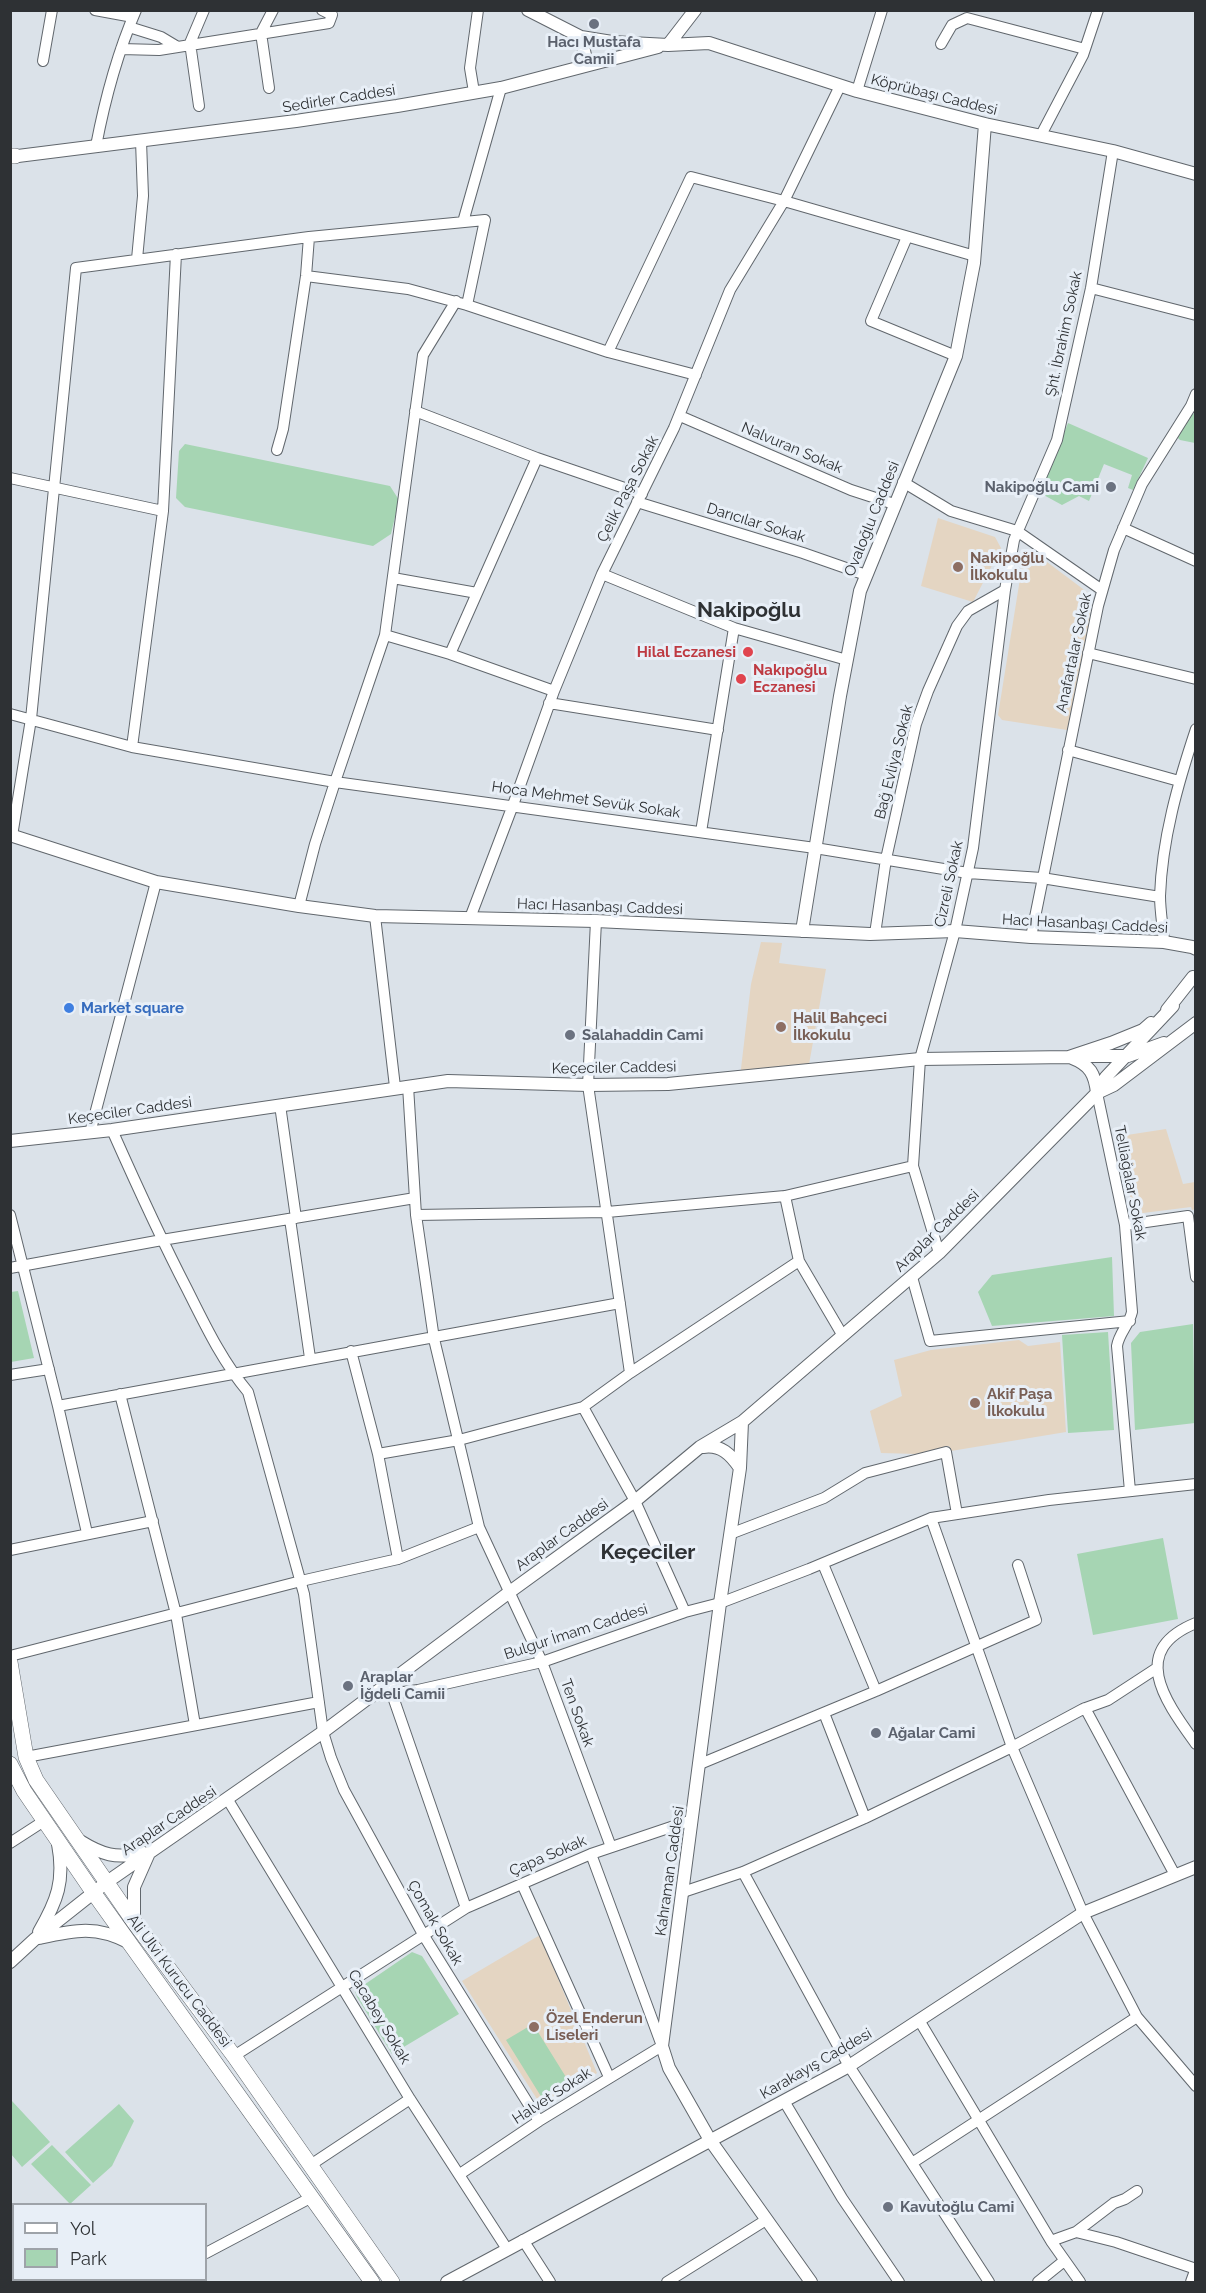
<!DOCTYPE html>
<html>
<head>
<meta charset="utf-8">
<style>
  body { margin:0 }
  #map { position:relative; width:1206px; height:2293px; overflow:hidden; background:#dbe2e9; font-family:Raleway,sans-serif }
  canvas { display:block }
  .frame { position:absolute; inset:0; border:12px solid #2e3134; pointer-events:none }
  .legend { position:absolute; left:12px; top:2203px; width:195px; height:78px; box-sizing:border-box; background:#e8eff7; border:2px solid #9ea3a9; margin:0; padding:8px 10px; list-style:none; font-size:18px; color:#2e3134 }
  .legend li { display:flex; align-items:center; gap:12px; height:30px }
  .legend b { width:30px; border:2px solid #9ea3a9 }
</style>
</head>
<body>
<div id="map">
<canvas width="1206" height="2293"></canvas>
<div class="frame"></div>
<ul class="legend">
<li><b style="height:8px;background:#fff"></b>Yol</li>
<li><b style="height:16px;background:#a6d5b3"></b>Park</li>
</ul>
</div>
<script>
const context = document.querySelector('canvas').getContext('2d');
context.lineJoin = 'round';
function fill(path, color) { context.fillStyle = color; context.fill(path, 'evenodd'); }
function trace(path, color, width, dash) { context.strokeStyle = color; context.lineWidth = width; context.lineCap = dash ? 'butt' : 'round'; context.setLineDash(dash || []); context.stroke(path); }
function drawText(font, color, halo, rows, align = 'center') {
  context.font = font + ' Raleway,sans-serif'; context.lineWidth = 6; context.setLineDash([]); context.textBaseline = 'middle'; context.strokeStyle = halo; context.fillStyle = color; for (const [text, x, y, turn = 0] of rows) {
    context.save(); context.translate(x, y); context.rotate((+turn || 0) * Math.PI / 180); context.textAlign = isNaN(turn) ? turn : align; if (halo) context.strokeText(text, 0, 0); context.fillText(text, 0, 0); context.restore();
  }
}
const education = new Path2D(`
  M938 518 995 537 1001 548 973 602 921 586Z
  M1031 550 1087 592 1092 602 1072 726 1067 730 1002 720 998 715 1024 554Z
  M761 942 782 943 779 963 826 969 808 1070 740 1077 751 984Z
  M1166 1129 1183 1184 1195 1182V1209L1192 1210 1191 1207 1135 1214 1114 1137Z
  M1019 1340 1028 1346 1060 1342 1066 1432 951 1451 949 1446 917 1454 881 1453 870 1411 902 1396 894 1360 931 1350Z
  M540 1935 597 2073 542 2107 462 1981Z`);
const green = new Path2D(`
  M1195 413V443L1180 440 1177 437 1190 416Z
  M1068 423 1148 458 1133 490 1128 488 1132 475 1104 464 1089 501 1079 496 1062 505 1040 493Z
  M185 444 390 486 399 500 391 534 373 546 185 507 176 498 179 451Z
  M1112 1257 1114 1316 992 1326 978 1292 992 1275Z
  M18 1291 34 1358 11 1362V1292Z
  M1193 1324 1195 1423 1135 1430 1131 1343 1140 1332Z
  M1108 1332 1114 1430 1068 1433 1062 1335Z
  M1163 1538 1178 1619 1093 1635 1077 1554Z
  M412 1952 422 1956 459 2014 392 2054 357 1997 355 1991Z
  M533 2024 569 2082 542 2098 506 2040Z
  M12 2101 50 2142 22 2167 11 2154Z
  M119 2104 134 2121 112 2166 93 2183 65 2152Z
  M52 2145 91 2185 70 2204 31 2164Z`);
const minor = new Path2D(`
  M95 10 133 17
  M129 27 161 37 176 46
  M941 44 952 25 967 18 1085 49
  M121 49 159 50 329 23 332 15 322 10
  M43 61 52 10
  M269 88 261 33 273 10
  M857 91 882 10
  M474 92 470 68 478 10
  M199 106 190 43 204 10
  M1041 135 1083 55 1098 10
  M96 146C105 99 117 54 136 10
  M463 222 501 88
  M907 237 871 321 956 356
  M137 259 143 196 141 141
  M306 276 408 289 467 305 608 352 696 375
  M1091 288 1196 315
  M608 352 691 177 784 201 975 256
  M415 411 537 458 642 494
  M680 416 851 490 894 504
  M277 450 283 429 306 276 309 237
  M10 478 163 511
  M903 482 951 511 1017 531 1102 590
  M637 502 803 553 866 575
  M1123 528 1196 561
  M602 574 734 628 847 660
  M393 578 477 593
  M385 635 450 654 554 691
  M1088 653 1196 679
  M450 654 537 458
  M549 703 718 730
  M10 714 132 747 335 782 815 848 968 873 1042 878 1160 897
  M132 747 163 511 176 254
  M1068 750 1179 781
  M701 832 734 628
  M12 836 31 719 76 268 309 237 485 220 467 305
  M299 906 315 844 335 782 385 635 423 355 456 301
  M375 916 395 1087
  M470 918 513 805 554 691 602 574 674 428 730 290 784 201 840 86
  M596 921 588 1085 630 1373
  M875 934 886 859 916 724 928 691 957 626 968 611 1005 590
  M1031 937 1098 606 1114 550 1142 484 1191 406 1196 394
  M1164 942C1163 927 1160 911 1160 896 1162 839 1178 783 1196 729
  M408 1086 416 1215 434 1339 479 1527 542 1662 611 1847
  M1097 1093 1125 1225 1132 1312C1129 1325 1119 1333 1117 1346L1130 1491
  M280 1105 296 1218
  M112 1130C136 1184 160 1237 187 1289 205 1325 222 1361 248 1392L304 1594 323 1732 331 1758 344 1790 424 1936 539 2121
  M90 1133 156 882
  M785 1196 799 1261 843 1336
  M10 1215 58 1406 87 1533
  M416 1215 607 1212 785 1196 913 1166
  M290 1219 310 1358
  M1125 1225 1188 1216 1196 1277
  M939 1253 913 1166 920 1059 955 931 973 848 1005 590 1014 540 1057 440 1091 288 1113 151
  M10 1268 162 1240 415 1198
  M912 1277 930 1341 1130 1321
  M351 1351 378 1454 398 1559
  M10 1375 49 1369
  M120 1394 176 1614 195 1725
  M58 1406C245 1370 433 1339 620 1303
  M583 1407 635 1501 685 1612
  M378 1454 459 1440 583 1407 630 1373 799 1261
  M931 1518 1012 1747 1083 1913 1137 2017 1196 2086
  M730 1534 824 1498 865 1473 946 1452 957 1514
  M10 1550 153 1521
  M823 1564 876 1691
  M1196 1623C1127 1651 1166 1702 1196 1744
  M10 1656 301 1581 398 1559 479 1527
  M392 1694 466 1908
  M368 1697 418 1690 542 1662 685 1612 720 1603 809 1569 931 1518 1049 1500 1196 1484
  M1085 1708 1175 1875
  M824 1713 865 1818
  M26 1757 319 1702
  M700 1764 876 1691 1036 1620 1018 1565
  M228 1800 410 2099 507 2249
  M10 1843 44 1821
  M743 1872 849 2066 989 2282
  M522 1884 609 2077
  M683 1892 743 1872 865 1818 1012 1747 1083 1709 1108 1700 1157 1668
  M919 2020 1051 2241 1080 2282
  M234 2056 466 1908 591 1854 692 1820
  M784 2101 842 2198 899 2282
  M912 2163 1137 2017
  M309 2166 410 2099
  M460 2174 539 2121 662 2046 591 1854
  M1076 2232 1114 2203 1125 2199 1137 2191
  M523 2240 550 2282
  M1051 2241 1076 2232 1116 2242 1196 2269
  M206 2253 312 2197
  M10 2281 12 2282
  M150 2282 155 2280
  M667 2282 766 2220
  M1038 2282 1064 2261`);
const tertiary = new Path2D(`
  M528 10 581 37 612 42 668 45 709 43 857 91 985 124 1113 151 1196 174
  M581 37 587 64
  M668 45 695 10
  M10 157 296 121 397 106 501 88 658 47
  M10 835 156 882 299 906 375 916 596 921 870 934 955 931 1031 937 1164 942 1192 947 1196 949
  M802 931 840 696 860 591 956 356 974 263 985 124
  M1167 1010 1193 977
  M1082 1056H1128L1164 1043
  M1072 1058C1090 1065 1095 1074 1097 1093
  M1097 1093 1114 1085 1196 1023
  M10 1141 112 1130 448 1081 588 1085 668 1084 920 1059 1069 1057 1111 1043 1143 1030 1151 1023
  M742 1422 740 1468 720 1603 662 2046 669 2068 710 2140 811 2282
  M703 1447C721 1444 731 1455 740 1468
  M80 1841C101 1854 117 1860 142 1852
  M134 1922V1887L149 1853
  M39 1932C57 1901 65 1881 58 1844
  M39 1938C75 1930 96 1925 130 1943
  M10 1962 35 1939 107 1882 323 1732 511 1591 635 1501 700 1447 742 1422 939 1253 1097 1093 1106 1077 1173 1006
  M447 2282 849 2066 1083 1913 1196 1867
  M1192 2282 1196 2271`);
const secondary = new Path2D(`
  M10 156H15
  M10 1662 26 1757 36 1780 134 1922 234 2056 392 2282
  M10 1764 24 1791 93 1892 372 2282`);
const markers = [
  [594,24,6,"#6b7280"],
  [1111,487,6,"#6b7280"],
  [958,567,6,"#8d6e63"],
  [748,652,6,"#e0444e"],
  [741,679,6,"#e0444e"],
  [69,1008,6,"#3f7fe0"],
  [781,1027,6,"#8d6e63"],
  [570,1035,6,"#6b7280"],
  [975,1403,6,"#8d6e63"],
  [348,1686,6,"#6b7280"],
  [876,1733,6,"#6b7280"],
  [534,2027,6,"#8d6e63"],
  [888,2207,6,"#6b7280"]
];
const worshipNames = [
  ["Hacı Mustafa",594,42,"center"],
  ["Camii",594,59,"center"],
  ["Nakipoğlu Cami",1099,487,"right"],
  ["Salahaddin Cami",582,1035],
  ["Araplar",360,1677],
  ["İğdeli Camii",360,1694],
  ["Ağalar Cami",888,1733],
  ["Kavutoğlu Cami",900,2207]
];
const streetNames = [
  ["Köprübaşı Caddesi",934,95,14],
  ["Sedirler Caddesi",339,99,-9],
  ["Şht. İbrahim Sokak",1064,334,-78],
  ["Nalvuran Sokak",792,448,23],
  ["Çelik Paşa Sokak",628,489,-63],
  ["Ovaloğlu Caddesi",872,519,-68],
  ["Darıcılar Sokak",756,523,17],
  ["Anafartalar Sokak",1074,653,-78],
  ["Bağ Evliya Sokak",894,762,-76],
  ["Hoca Mehmet Sevük Sokak",586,800,8],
  ["Cizreli Sokak",949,884,-78],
  ["Hacı Hasanbaşı Caddesi",600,907,2],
  ["Hacı Hasanbaşı Caddesi",1085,924,3],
  ["Keçeciler Caddesi",614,1068,-1],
  ["Keçeciler Caddesi",130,1111,-8],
  ["Telliağalar Sokak",1130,1183,79],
  ["Araplar Caddesi",937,1231,-44],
  ["Araplar Caddesi",562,1535,-36],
  ["Bulgur İmam Caddesi",576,1632,-18],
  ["Ten Sokak",577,1713,70],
  ["Araplar Caddesi",169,1821,-34],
  ["Çapa Sokak",548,1856,-23],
  ["Kahraman Caddesi",670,1871,-82],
  ["Çomak Sokak",435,1923,60],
  ["Ali Ulvi Kurucu Caddesi",179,1981,53],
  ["Cacabey Sokak",379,2017,59],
  ["Karakayış Caddesi",816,2064,-30],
  ["Halvet Sokak",552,2096,-33]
];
const educationNames = [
  ["Nakipoğlu",970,558],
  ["İlkokulu",970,575],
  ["Halil Bahçeci",793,1018],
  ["İlkokulu",793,1035],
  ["Akif Paşa",987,1394],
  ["İlkokulu",987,1411],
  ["Özel Enderun",546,2018],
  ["Liseleri",546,2035]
];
const healthNames = [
  ["Hilal Eczanesi",736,652],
  ["Nakıpoğlu",753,670,"left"],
  ["Eczanesi",753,687,"left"]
];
const shopNames = [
  ["Market square",81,1008]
];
const districtNames = [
  ["Nakipoğlu",749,611],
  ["Keçeciler",648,1553]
];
fill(education, '#e4d5c2');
fill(green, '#a6d5b3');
trace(minor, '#61676d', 12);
trace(tertiary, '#61676d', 14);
trace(secondary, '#61676d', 16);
trace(minor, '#fff', 10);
trace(tertiary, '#fff', 12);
trace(secondary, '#fff', 15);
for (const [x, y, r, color] of markers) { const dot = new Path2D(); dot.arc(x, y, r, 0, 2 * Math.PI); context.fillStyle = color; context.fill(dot); trace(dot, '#e8eff7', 2); }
drawText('bold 15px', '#5b616d', '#e8eff7', worshipNames, 'left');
drawText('15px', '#2e3134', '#e8eff7', streetNames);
drawText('bold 15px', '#785e54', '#e8eff7', educationNames, 'left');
drawText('bold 15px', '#be3a42', '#e8eff7', healthNames, 'right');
drawText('bold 15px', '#366cbe', '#e8eff7', shopNames, 'left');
drawText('bold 21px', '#2e3134', '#e8eff7', districtNames);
</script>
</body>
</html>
